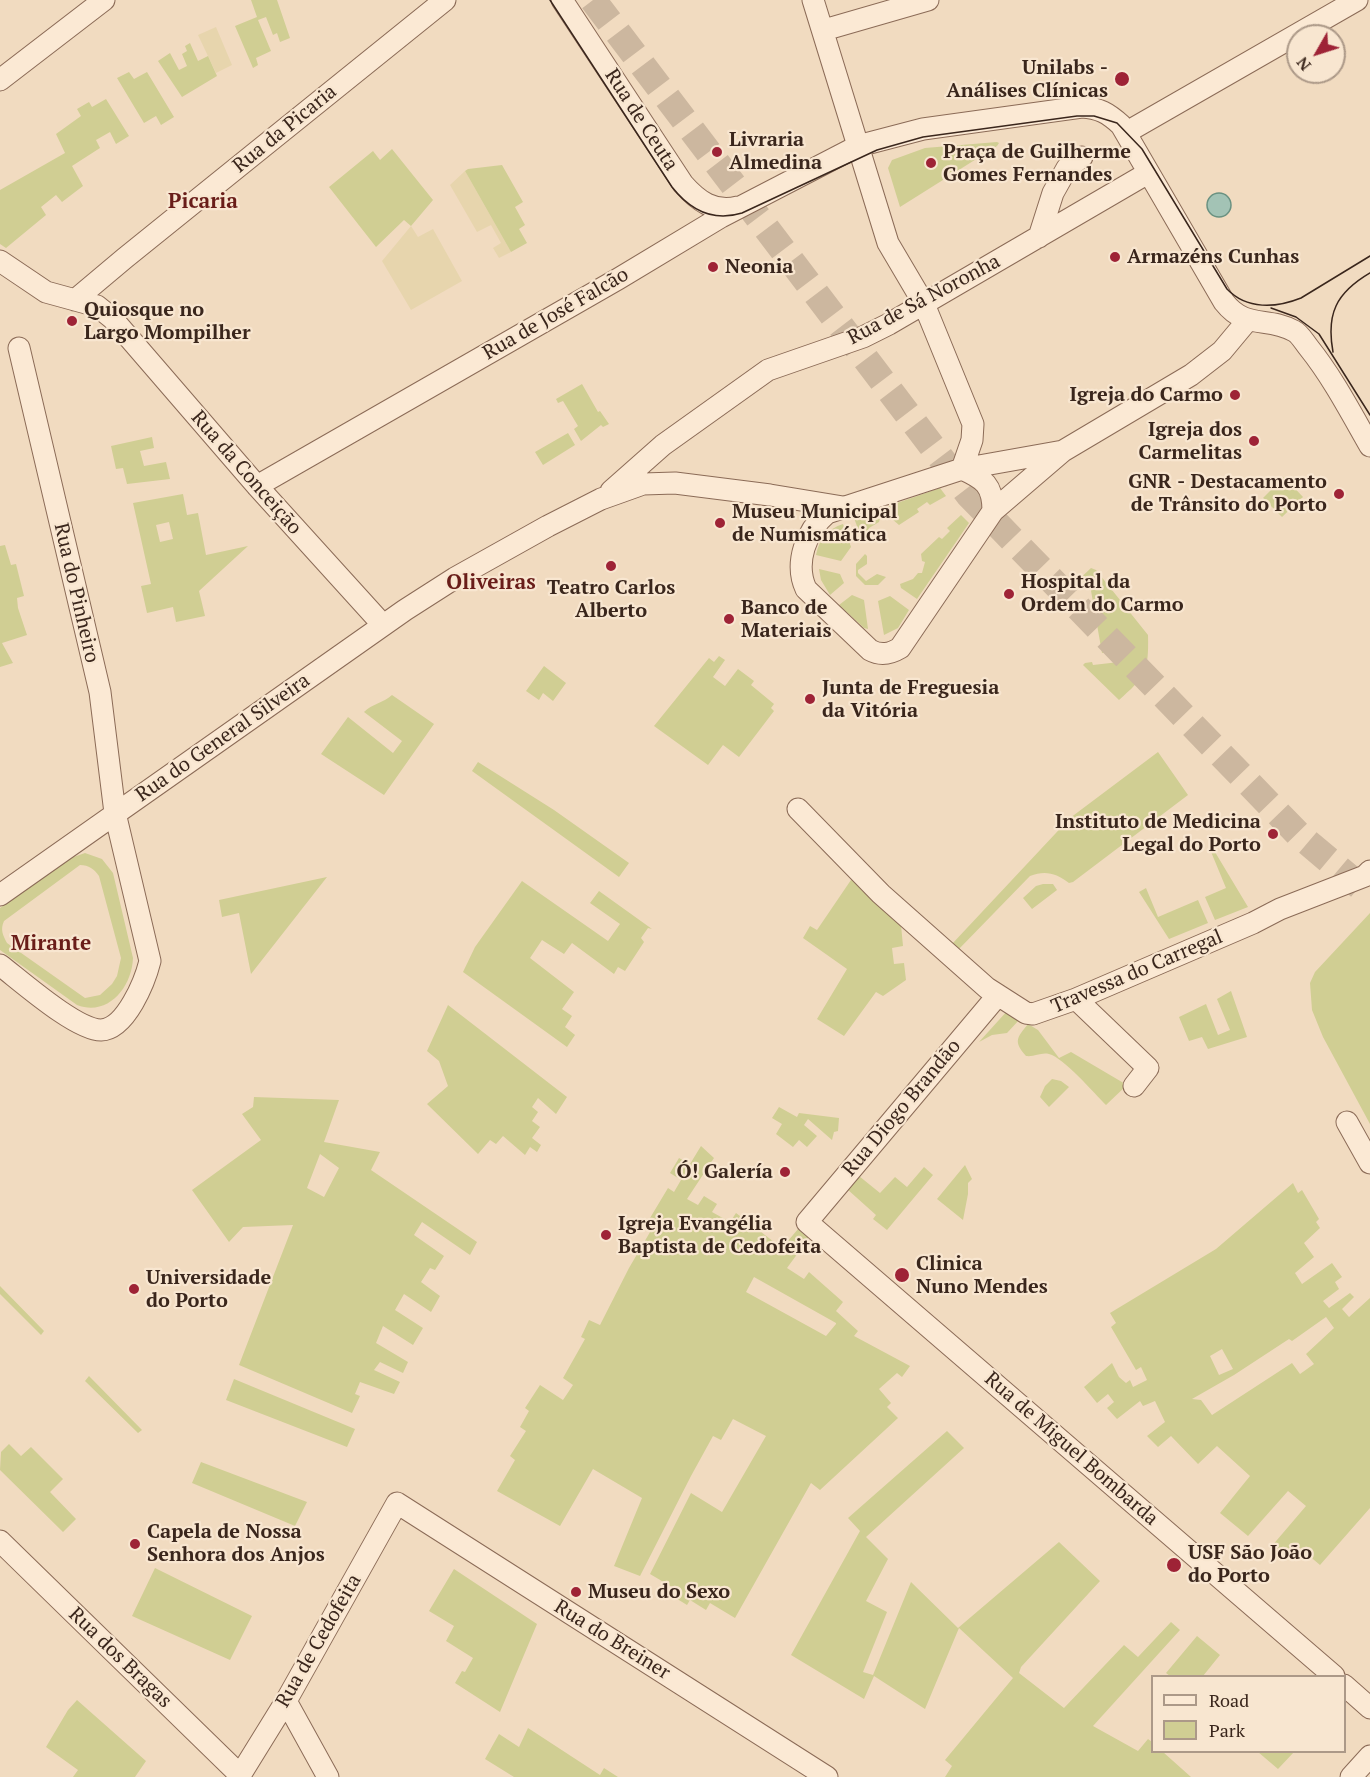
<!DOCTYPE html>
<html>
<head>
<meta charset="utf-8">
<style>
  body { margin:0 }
  #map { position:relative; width:1370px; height:1777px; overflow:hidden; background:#f1dbc0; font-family:"PT Serif",serif }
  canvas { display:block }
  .legend { position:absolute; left:1151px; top:1675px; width:195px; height:78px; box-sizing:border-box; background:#f8e6d0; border:2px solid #ac9988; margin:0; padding:8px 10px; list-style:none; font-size:18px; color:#3a261c }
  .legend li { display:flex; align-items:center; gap:12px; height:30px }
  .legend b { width:30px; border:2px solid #ac9988 }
  .north { position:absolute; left:1286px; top:24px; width:60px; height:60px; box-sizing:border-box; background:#f8e6d0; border:2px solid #ac9988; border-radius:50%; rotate:231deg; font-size:16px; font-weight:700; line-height:24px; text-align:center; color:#3a261c }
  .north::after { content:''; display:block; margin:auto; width:21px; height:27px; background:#9e2336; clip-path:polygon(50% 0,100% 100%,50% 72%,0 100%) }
</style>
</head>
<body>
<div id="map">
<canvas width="1370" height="1777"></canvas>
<ul class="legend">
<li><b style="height:8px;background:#fbe9d4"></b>Road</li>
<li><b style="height:16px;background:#d0ce93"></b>Park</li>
</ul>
<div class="north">N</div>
</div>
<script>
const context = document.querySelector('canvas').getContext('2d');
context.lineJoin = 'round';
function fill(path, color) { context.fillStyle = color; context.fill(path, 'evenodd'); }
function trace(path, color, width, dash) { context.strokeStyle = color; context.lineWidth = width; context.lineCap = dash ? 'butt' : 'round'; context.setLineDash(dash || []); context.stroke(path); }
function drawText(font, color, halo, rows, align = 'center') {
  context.font = font + ' "PT Serif",serif'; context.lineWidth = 4.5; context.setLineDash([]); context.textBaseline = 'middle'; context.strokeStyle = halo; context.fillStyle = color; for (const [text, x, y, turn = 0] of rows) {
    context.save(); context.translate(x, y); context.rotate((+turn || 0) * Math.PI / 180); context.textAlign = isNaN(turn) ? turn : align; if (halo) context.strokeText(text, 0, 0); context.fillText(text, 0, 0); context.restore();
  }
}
const farmland = new Path2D(`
  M216 27 232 65 216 73 198 35Z
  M465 171 511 252 499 258 493 248 501 243 491 225 477 232 450 185Z
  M411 226 418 237 433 229 462 281 411 310 382 261Z`);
const green = new Path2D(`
  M251 0H277L290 38 280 42 277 33 273 35 266 17 258 20 271 51 256 58 258 65 253 68 235 26 257 17Z
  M190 43 198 61 208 56 217 76 182 97 158 61 170 53 179 70 187 66 182 54 187 51 185 46Z
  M129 72 134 79 147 72 174 117 161 125 156 116 144 123 117 78Z
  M106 99 129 136 116 144 110 132 96 140 100 148 72 166 83 186 62 202 56 195 41 207 46 215 6 248 0 244V190L65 153 56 134 81 116 77 109 89 102 92 107Z
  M997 142 999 143 997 146 900 207 888 168 892 160 925 148Z
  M392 149 433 200 411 226 404 220 376 247 329 187 373 151 380 160Z
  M502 165 523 202 515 207 525 225 519 229 527 243 511 252 465 171 468 169Z
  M582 384 598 412 600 411 609 424 603 427 601 425 581 441 574 429 578 426 563 401 558 403 556 399Z
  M568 433 575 445 543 465 535 452Z
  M152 437 154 448 140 451 144 466 166 462 170 479 127 484 123 468 116 469 111 446Z
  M1284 477 1303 497 1282 517 1263 498Z
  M940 488 946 496 930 505 927 502 917 509 919 512 899 525 892 519 880 518 879 522 869 528 865 537H861L854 518Z
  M183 494 187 515 198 513 206 555 248 546 199 591 205 616 176 622 173 607 147 613 141 586 151 584 133 503ZM169 522 173 539 160 542 156 525Z
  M961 515 969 523 917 599 901 588 900 584 913 579 918 573H922L925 562 922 561 921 554 939 537 942 539 950 531 947 528Z
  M843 524 851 547 841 561 816 555C819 539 828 529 843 524Z
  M5 545 11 565 16 564 24 596 17 598 18 608 27 635 2 643 13 663 0 667V546Z
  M865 554 867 556V564L858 570V573L866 581 877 574 886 577 878 585H865L856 576V564Z
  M1091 568 1096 570 1148 635C1149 672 1145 677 1119 700L1083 665 1085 663 1092 662 1093 665 1119 662 1117 651 1102 653 1090 585 1071 587Z
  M819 569 840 574 844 583 830 595 821 580Z
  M852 595 864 600 868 629 864 628 839 605Z
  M890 596 909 610 898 628 884 635 878 601Z
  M719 656 725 660 713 677 725 686 738 669 754 681 751 685 774 704 771 708 774 711 739 757 723 745 708 765 654 726 709 658 714 662Z
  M544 666 566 683 553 701 543 693 539 700 526 691Z
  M392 695 434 724 384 795 321 754 348 717 393 753 402 741 364 712C372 704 383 703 392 695Z
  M1158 752 1188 795 1073 882 1069 883C1056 873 1045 870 1030 876L958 950 952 944 1070 818Z
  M478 762 554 810 629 863 619 877 472 771Z
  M1209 847H1212L1248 907 1215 920 1205 897 1226 888Z
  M85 853 102 859 113 873 133 958C132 987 108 1017 77 1005L0 950V908L65 860ZM80 865C89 865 94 869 99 876L121 958 117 976 112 984 100 995 85 998 7 943C3 935 0 930 4 921Z
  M327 877 251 974 239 913 222 917 219 900Z
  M853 877 901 925 903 946 892 948 894 964 904 963 906 980 883 996 876 992 844 1036 817 1019 847 969 803 938 810 926 817 930Z
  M522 881 608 941 620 924 590 903 599 891 652 929 648 928 641 938 644 942 625 971 618 967 614 974 572 943 564 954 542 940 530 958 574 992 562 1009 572 1016 565 1027 575 1035 567 1047 463 972 475 947Z
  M1043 884H1053L1057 890 1032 909 1023 898 1036 886Z
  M1146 888 1158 917 1198 900 1208 923 1169 939 1139 892Z
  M1370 913V1124L1323 1037 1312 1010 1310 983 1315 972Z
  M1231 991 1247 1037 1208 1049 1202 1037 1189 1041 1179 1017 1206 1004 1218 1035 1230 1030 1217 999Z
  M448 1005 567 1097 556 1114 538 1098 532 1107 538 1112 532 1121 540 1127 532 1138 541 1145 537 1152 530 1147 525 1155 503 1136 496 1144 490 1140 478 1154 427 1104 448 1086 439 1061 427 1051Z
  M1008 1010 1020 1019 1007 1033 992 1035 979 1042Z
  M1028 1024 1038 1030 1059 1058 1071 1052 1127 1085 1106 1105C1094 1093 1064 1058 1049 1054 1041 1052 1035 1057 1026 1056 1013 1041 1017 1038 1028 1024Z
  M1052 1079 1061 1081 1069 1087 1049 1107 1040 1097 1045 1086Z
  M254 1097 339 1100 324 1142 380 1152 371 1170 477 1242 470 1255 422 1222 414 1235 444 1256 435 1270 430 1268 421 1282 440 1296 431 1312 404 1294 395 1310 423 1328 413 1345 383 1326 376 1343 408 1362 403 1373 380 1362 374 1370 400 1382 394 1394 360 1382 355 1394 360 1396 352 1413 239 1365 293 1225 243 1227 229 1242 192 1190 261 1140 242 1114 253 1107ZM320 1154 339 1168 324 1197 307 1188Z
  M779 1107 797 1117 799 1113 839 1118 838 1131 834 1132 832 1140 808 1119 804 1125 817 1136 807 1147 799 1140 793 1147 776 1134 782 1124 772 1118Z
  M701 1146 714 1158 687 1199 698 1205 704 1196 717 1204 712 1212 730 1222 736 1213 782 1248 798 1229 809 1238 787 1268 804 1279 809 1272 843 1302 836 1311 858 1331 854 1336 910 1366 902 1377 897 1373 879 1389 891 1403 887 1407 898 1418 820 1490 811 1483 735 1618 710 1603 706 1610 690 1600 687 1605 674 1597 677 1590 650 1574 691 1493 722 1512 766 1436 733 1419 721 1440 713 1436 691 1476 640 1576 614 1566 642 1498 593 1469 560 1526 497 1491 515 1460 510 1456 526 1431 520 1427 529 1411 525 1408 540 1385 563 1400 573 1385 563 1378 585 1339 581 1337 589 1320 600 1325 629 1268 653 1227 647 1223 668 1188 674 1192 681 1180 670 1173 679 1158 690 1164ZM754 1277 836 1323V1324L826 1336 746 1292Z
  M965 1165 972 1179 968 1183V1194L963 1220 937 1199Z
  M924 1167 933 1175 887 1230 873 1219 876 1215 847 1189 859 1176 880 1193 895 1177 907 1187Z
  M1293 1183 1298 1193 1302 1190 1319 1219 1316 1222 1320 1228 1304 1243 1314 1257 1295 1273 1302 1284 1332 1263 1342 1277 1335 1282 1339 1289 1323 1301 1329 1308 1350 1293 1354 1297 1342 1309 1349 1317 1370 1298V1508L1320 1565 1294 1543 1282 1557 1271 1547 1306 1506 1288 1491 1248 1536 1220 1513 1250 1476 1217 1446 1198 1464 1171 1436 1158 1447 1147 1436 1165 1422 1155 1401 1143 1406 1140 1401 1117 1419 1107 1408 1114 1402 1108 1394 1097 1403 1084 1387 1112 1363 1119 1377 1126 1383 1130 1380 1133 1387 1147 1380 1141 1367 1136 1370 1111 1327 1116 1323 1110 1313 1216 1249ZM1326 1317 1334 1328 1306 1354 1314 1364 1300 1374 1292 1363 1212 1415 1201 1400 1192 1399 1234 1375 1289 1339 1292 1341ZM1222 1349 1233 1369 1219 1375 1210 1356Z
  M0 1286 44 1331 41 1335 0 1294Z
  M89 1376 142 1430 138 1433 85 1381Z
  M234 1379 355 1429 347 1447 226 1400Z
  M947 1431 964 1448 866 1537 888 1559 866 1601 887 1612 863 1672 873 1675 911 1582 958 1628 1059 1542 1100 1581 1021 1667 1019 1673 1064 1708 1124 1645 1138 1657 1171 1622 1180 1630 1093 1726 1138 1751 1148 1739 1152 1742V1752H1163L1191 1777H945L952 1766 945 1760 1013 1678 959 1628 925 1709 874 1676 864 1699 791 1655 860 1531 848 1518Z
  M9 1444 21 1456 31 1447 63 1479 50 1492 76 1519 63 1532 0 1470 1 1452Z
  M201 1462 307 1502 295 1526 192 1483Z
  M155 1568 252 1616 230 1660 132 1616Z
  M454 1569 537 1624 500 1712 455 1683 462 1671 465 1672 473 1658 446 1641 454 1626 429 1611Z
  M1197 1636 1220 1655 1203 1676H1170L1166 1673Z
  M77 1700 146 1761 135 1777H73L78 1770 46 1747 68 1710Z
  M528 1728 600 1775 604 1768 618 1777H514L485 1759 499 1734 519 1747Z
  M1258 1752H1294L1278 1769Z`);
const water = new Path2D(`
  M1207 205a12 12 0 1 1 24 0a12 12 0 1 1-24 0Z`);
const majorTunnel = new Path2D(`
  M593 0 969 495 1299 835 1370 895`);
const minor = new Path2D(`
  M562 0 683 184C698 201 714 213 738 207
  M813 0 888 243 924 304 973 424 972 440 962 469
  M824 30 928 0
  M0 80 104 0
  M1127 132 1357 0
  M1039 237 1053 193 1067 168 1082 157
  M0 261 46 292 97 306 112 318 257 486 383 625
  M75 300 125 258 445 0
  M1063 451 962 469 827 513C806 531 794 563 806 589L870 650C881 656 890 654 900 648L993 511 1063 451 1191 375 1222 351 1247 321
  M962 469C984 479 993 485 993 511
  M257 486 618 279 721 217 858 146 923 129 1082 107C1099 108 1108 113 1121 125L1224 302C1246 330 1267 316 1294 331 1300 334 1304 342 1309 348 1333 378 1351 413 1370 446
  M611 491 663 445 768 370 863 337 889 324 1148 173
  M798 809 881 894 987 988 1026 1013 1033 1014 1076 999 1253 923 1280 909 1365 876 1370 871
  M0 895 405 610 455 578 548 526 601 499 643 484 675 483 770 495 843 507
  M0 965C21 981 76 1030 101 1030 126 1029 145 981 150 961L115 813 100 692 19 348
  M998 995 807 1222 1334 1676
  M1076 999 1148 1068 1134 1086
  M1347 1122 1370 1163
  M0 1541 240 1775
  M1344 1685 1370 1708
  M286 1701 328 1777
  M239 1777 286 1701 397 1503 827 1777
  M1351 1777 1370 1756`);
const tram = new Path2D(`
  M550 0 672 187C690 210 713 222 742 213L877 150 923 137 1077 116H1094L1117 123 1142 149 1227 289C1247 310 1276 308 1301 298L1370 256
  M1271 308 1296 317 1319 334 1370 415
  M1333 352C1326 314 1336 293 1370 273`);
const markers = [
  [1122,79,8,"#9e2336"],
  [717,152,6,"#9e2336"],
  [931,163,6,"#9e2336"],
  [1115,257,6,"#9e2336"],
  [713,267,6,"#9e2336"],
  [72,321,6,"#9e2336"],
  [1235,395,6,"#9e2336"],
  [1254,441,6,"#9e2336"],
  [1339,494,6,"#9e2336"],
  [720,523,6,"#9e2336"],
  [611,566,6,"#9e2336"],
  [1009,594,6,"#9e2336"],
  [729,619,6,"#9e2336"],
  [810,699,6,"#9e2336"],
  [1273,834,6,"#9e2336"],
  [785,1172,6,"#9e2336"],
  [606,1235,6,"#9e2336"],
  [902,1275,8,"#9e2336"],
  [134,1289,6,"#9e2336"],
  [135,1544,6,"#9e2336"],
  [1174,1565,8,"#9e2336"],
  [576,1592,6,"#9e2336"]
];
const poiNames = [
  ["Unilabs -",1108,68,"right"],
  ["Análises Clínicas",1108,91,"right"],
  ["Livraria",729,140],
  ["Almedina",729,163],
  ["Praça de Guilherme",943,152],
  ["Gomes Fernandes",943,175],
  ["Armazéns Cunhas",1127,257],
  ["Neonia",725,267],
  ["Quiosque no",84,310],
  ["Largo Mompilher",84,333],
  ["Igreja do Carmo",1223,395,"right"],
  ["Igreja dos",1242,430,"right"],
  ["Carmelitas",1242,453,"right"],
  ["GNR - Destacamento",1327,482,"right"],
  ["de Trânsito do Porto",1327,505,"right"],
  ["Museu Municipal",732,512],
  ["de Numismática",732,535],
  ["Hospital da",1021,582],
  ["Ordem do Carmo",1021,605],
  ["Teatro Carlos",611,588,"center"],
  ["Alberto",611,611,"center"],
  ["Banco de",741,608],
  ["Materiais",741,631],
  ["Junta de Freguesia",822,688],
  ["da Vitória",822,711],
  ["Instituto de Medicina",1261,822,"right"],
  ["Legal do Porto",1261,845,"right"],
  ["Ó! Galería",773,1172,"right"],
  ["Igreja Evangélia",618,1224],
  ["Baptista de Cedofeita",618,1247],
  ["Clinica",916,1264],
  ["Nuno Mendes",916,1287],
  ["Universidade",146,1278],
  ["do Porto",146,1301],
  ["Capela de Nossa",147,1532],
  ["Senhora dos Anjos",147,1555],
  ["USF São João",1188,1553],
  ["do Porto",1188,1576],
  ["Museu do Sexo",588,1592]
];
const streetNames = [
  ["Rua de Ceuta",641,120,57],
  ["Rua da Picaria",285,129,-39],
  ["Rua de Sá Noronha",924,300,-28],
  ["Rua de José Falcão",556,314,-30],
  ["Rua da Conceição",246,473,49],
  ["Rua do Pinheiro",76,593,77],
  ["Rua do General Silveira",223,738,-35],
  ["Travessa do Carregal",1137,972,-23],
  ["Rua Diogo Brandão",902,1108,-50],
  ["Rua de Miguel Bombarda",1071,1449,41],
  ["Rua do Breiner",612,1640,32],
  ["Rua de Cedofeita",319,1641,-60],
  ["Rua dos Bragas",120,1658,44]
];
const neighbourhoodNames = [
  ["Picaria",203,202],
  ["Oliveiras",491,583],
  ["Mirante",51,944]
];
fill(farmland, '#e7d5ad');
fill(green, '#d0ce93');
fill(water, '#a3c3b5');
trace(water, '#6a9181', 1.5);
trace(majorTunnel, '#ccb79f', 27, [27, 14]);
trace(minor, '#8b6b57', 23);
trace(minor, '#fbe9d4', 21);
trace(tram, '#3a261c', 1.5);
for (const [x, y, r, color] of markers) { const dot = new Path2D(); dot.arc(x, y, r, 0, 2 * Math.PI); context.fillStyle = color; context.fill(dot); trace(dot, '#f8e6d0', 2); }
drawText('bold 20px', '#3a261c', '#f8e6d0', poiNames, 'left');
drawText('20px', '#3a261c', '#f8e6d0', streetNames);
drawText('bold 21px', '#691d19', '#f8e6d0', neighbourhoodNames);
</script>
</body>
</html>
